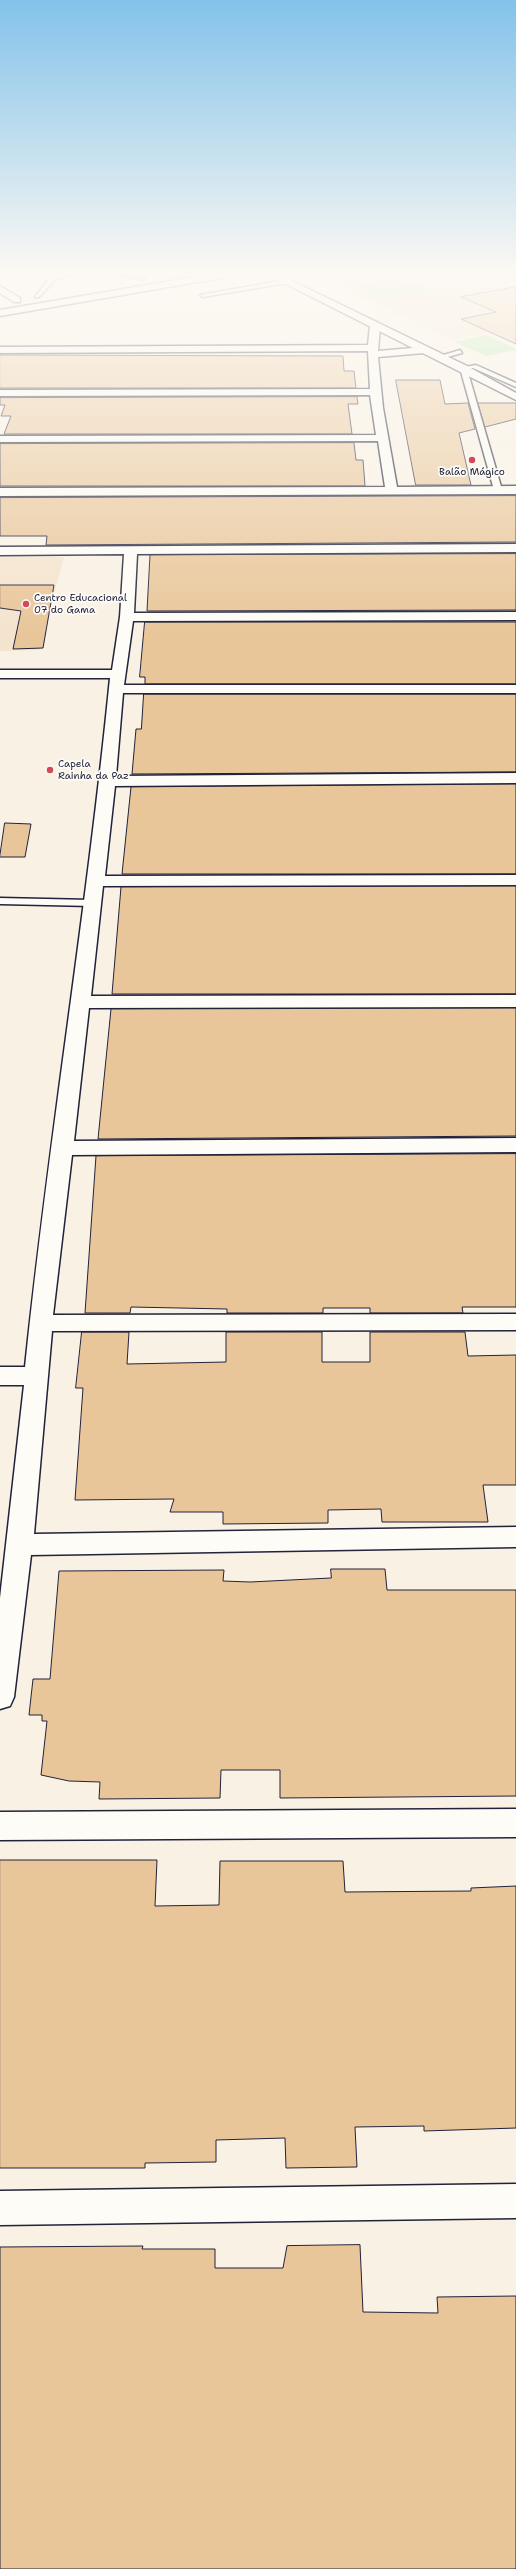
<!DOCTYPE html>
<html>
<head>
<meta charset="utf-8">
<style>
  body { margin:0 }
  canvas { display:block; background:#f9f1e4 }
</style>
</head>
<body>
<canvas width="516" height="2569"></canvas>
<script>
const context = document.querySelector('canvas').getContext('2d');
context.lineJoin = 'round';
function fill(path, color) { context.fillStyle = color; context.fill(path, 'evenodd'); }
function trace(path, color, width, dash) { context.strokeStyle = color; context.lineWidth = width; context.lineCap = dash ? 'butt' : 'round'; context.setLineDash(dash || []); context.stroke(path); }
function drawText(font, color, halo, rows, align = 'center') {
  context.font = font + ' "Shantell Sans",sans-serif'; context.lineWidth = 3.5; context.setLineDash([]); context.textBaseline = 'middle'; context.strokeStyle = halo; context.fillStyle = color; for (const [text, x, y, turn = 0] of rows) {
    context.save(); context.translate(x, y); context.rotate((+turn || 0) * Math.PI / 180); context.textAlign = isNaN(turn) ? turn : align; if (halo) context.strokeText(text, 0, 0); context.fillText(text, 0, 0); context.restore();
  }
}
const built = new Path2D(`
  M316 275H498L516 283V328L451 340Z
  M0 557H64L39 650 0 651Z`);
const green = new Path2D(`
  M383 275H396L411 282 362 291 344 282Z
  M412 283 431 291 383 301 364 292Z
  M486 335 516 349V350L486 356 454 342Z`);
const building = new Path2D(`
  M516 287V344L461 319 496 312 461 297Z
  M0 355 343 356 344 371H354L356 388H0Z
  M396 380H440L445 404 468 403 475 429 459 433 471 485H416Z
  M357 397 358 404H348L352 434H4L11 416H1L5 405H0V398Z
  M478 403H516V419L485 427Z
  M354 443 356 460H363L365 486H0V444Z
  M516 496V542L46 545 47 536H0V498Z
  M516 554V610L147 611 150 555Z
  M0 585H54L43 648 13 649 21 611 0 608Z
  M145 622H516V684H145V677H140Z
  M144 694H516V772L132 774 136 729H141Z
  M516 784V874H122L131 787Z
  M5 823 31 824 25 857H0Z
  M516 886V994H112L121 887Z
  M516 1008V1136L98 1139 111 1009Z
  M516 1154V1307H462L463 1313H370V1308H323V1313H227V1309L131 1307 130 1313H85L96 1156Z
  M82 1332H129L127 1364 226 1362V1332H322V1362H370V1332H465L468 1356 516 1355V1485H483L488 1522H382L381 1509 328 1510V1523L223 1524V1512H170L174 1499 75 1500 83 1388H76Z
  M331 1569H385L387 1590H516V1796L280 1798V1770H221L220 1798 99 1799 100 1782 69 1781 41 1775 47 1721H42V1715H29L33 1679H50L59 1571 224 1570 223 1581 250 1582 331 1578Z
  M0 1860H157L155 1906 219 1905 220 1861H343L345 1892 471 1891V1888L516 1886V2128L424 2131V2126L355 2127 357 2167 286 2168 285 2138 216 2140V2162L145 2163V2168H0Z
  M360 2245 363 2312 438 2313 437 2297 516 2296V2569H0V2247L143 2246 142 2249H215V2268H283L287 2246Z`);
const lane = new Path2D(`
  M52 275H72L56 279 39 297H35Z
  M119 275 146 278 143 280Z
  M286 280 288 283 203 297 200 295Z
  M460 350 462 353 440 359 437 357Z
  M476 365 516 383V387L473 368 467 369 502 490 498 492 494 490 460 368Z
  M0 898 92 900 97 903 92 906 0 904Z`);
const street = new Path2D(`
  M0 286 20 298V302H14L0 293Z
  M375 323 380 326 378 351 424 347 429 350 424 353 378 357 383 408 397 487 516 486V494L0 496V488L385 487 378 441 0 442V436L376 435 370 395 0 396V390L370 389 368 351 0 353V347L368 345 370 326Z
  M516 544V552L137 554 134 613 516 612V620L133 621 124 685H516V693H123L116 776 516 773V783L115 786 105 876 516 875V885L103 886 91 996 516 995V1007L89 1008 74 1141 516 1138V1152L72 1155 53 1315 516 1314V1330L52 1331 34 1534 516 1527V1547L31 1555 14 1697 10 1706 0 1709V1598L24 1385H0V1367H25C49 1136 87 910 110 678H0V670H112L120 617 124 554 0 555V547Z
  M516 1809V1837L0 1840V1812Z
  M516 2184V2218L0 2225V2191Z`);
const secondary = new Path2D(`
  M206 275H226L221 278 0 316V310Z
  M268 275H280L467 366 516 393V400Z`);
const markers = [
  [472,460,4,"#d1495b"],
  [26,604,4,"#d1495b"],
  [50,770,4,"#d1495b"]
];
const farPoinames = [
  ["Balão Mágico",472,472,"center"],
  ["Centro Educacional",34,598],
  ["07 do Gama",34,610],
  ["Capela",58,764],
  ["Rainha da Paz",58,776]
];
fill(built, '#f4e4ce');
fill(green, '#b3e8aa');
fill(building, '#e9c69a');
trace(building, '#22223b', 1);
trace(lane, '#22223b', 3);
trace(street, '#22223b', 3);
trace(secondary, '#22223b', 3);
fill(lane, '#fdfcf7');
fill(street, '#fdfcf7');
fill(secondary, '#fdfcf7');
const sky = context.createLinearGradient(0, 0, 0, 635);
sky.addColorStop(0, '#83c2ea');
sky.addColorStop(0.43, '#fcf9f3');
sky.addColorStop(1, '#fcf9f300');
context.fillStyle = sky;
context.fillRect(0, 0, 516, 635);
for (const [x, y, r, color] of markers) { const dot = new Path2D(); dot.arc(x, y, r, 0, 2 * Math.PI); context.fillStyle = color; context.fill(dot); trace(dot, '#fdfcf7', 1.5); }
drawText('10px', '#22223b', '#fdfcf7', farPoinames, 'left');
</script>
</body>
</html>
